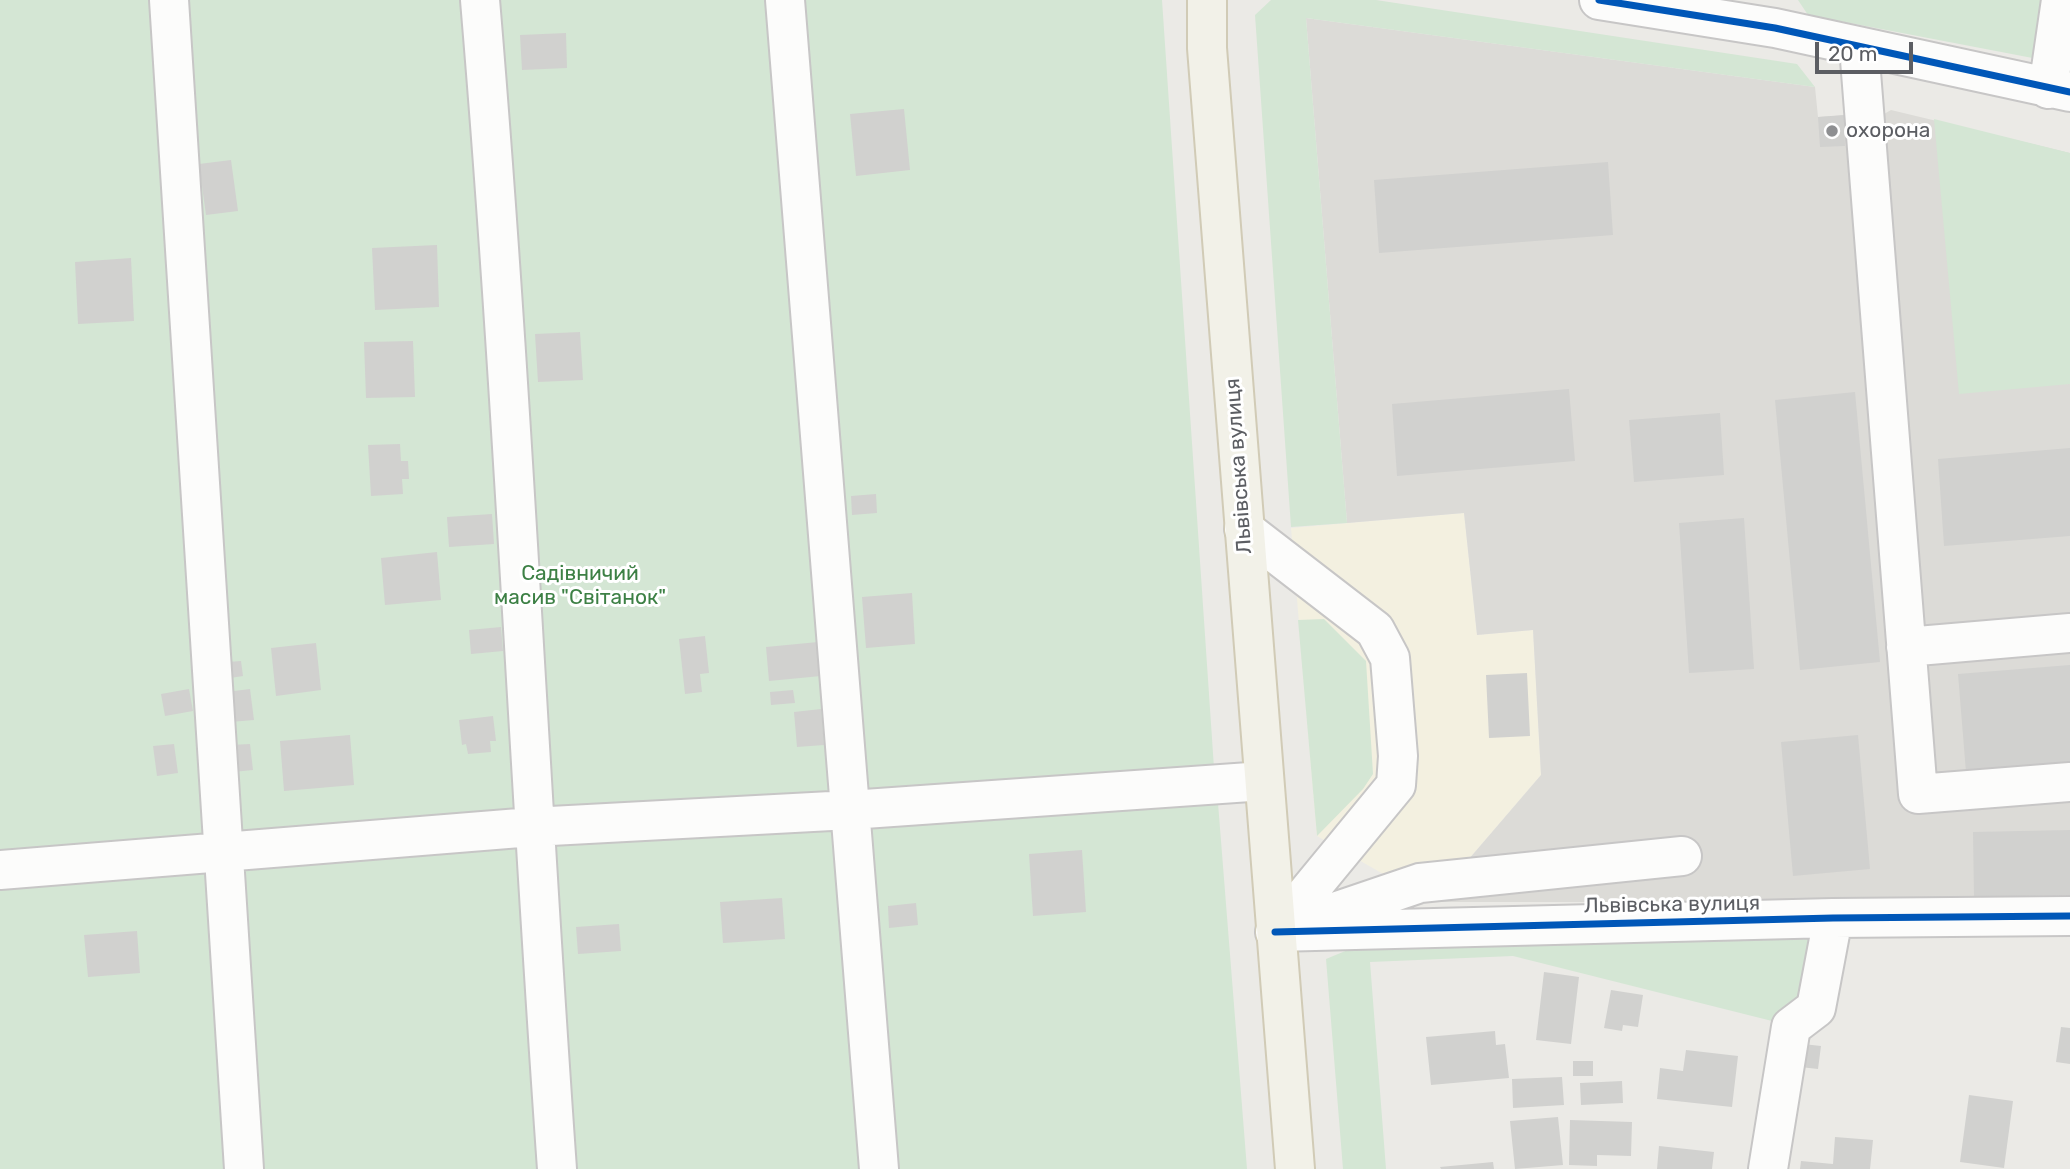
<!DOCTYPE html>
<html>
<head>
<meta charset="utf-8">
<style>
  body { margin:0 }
  #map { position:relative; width:2070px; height:1169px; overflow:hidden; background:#ebeae6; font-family:Rubik,sans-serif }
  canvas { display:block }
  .scale { position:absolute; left:1815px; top:42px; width:98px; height:32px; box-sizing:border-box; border:4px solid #5c5e63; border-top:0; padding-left:9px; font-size:21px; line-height:24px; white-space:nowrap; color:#5c5e63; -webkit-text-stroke:5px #fff; paint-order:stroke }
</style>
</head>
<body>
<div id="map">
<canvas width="2070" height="1169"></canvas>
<div class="scale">20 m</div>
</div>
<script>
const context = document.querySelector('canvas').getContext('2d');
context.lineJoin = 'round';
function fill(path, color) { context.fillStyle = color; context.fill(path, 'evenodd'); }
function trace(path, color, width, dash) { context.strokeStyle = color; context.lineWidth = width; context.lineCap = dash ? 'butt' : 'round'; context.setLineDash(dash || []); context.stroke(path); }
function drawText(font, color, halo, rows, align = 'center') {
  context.font = font + ' Rubik,sans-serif'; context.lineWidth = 6; context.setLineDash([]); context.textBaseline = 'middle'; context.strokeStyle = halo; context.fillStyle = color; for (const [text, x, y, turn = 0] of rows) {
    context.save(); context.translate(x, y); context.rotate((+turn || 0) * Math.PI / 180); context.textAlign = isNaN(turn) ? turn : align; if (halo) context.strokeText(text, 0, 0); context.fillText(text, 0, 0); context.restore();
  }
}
const commercial = new Path2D(`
  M1464 513 1477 635 1533 630 1541 775 1432 902 1317 836 1291 528Z`);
const industrial = new Path2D(`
  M1306 18 1815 87 1818 117 1864 114 1877 118 1891 110 2070 153V895L1770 902H1432L1541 775 1533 630 1477 635 1464 513 1347 523Z`);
const green = new Path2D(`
  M0 0H1162L1214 768 1177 806 1218 803 1247 1169H0Z
  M1271 0H1376L1797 64 1815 87 1306 18 1347 523 1291 527 1255 15Z
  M1798 0H2054L2043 60 1808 15Z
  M1934 119 2070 153V384L1959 394Z
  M1324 619 1366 661 1373 774 1363 789 1317 836 1298 620Z
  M1805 935 1815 949 1806 1003 1780 1023 1513 956 1370 962 1386 1169H1343L1326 959 1367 942Z`);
const building = new Path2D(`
  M566 33 567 68 522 70 520 35Z
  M904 109 910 170 856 176 850 114Z
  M1844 115 1845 146 1820 147 1818 117Z
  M231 160 238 211 206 215 199 164Z
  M1608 162 1613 235 1379 253 1374 180Z
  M437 245 439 307 375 310 372 248Z
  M131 258 134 321 78 324 75 262Z
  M580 332 583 380 538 382 535 334Z
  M413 341 415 397 366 398 364 342Z
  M1569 389 1575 461 1397 476 1392 404Z
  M1855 392 1880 662 1800 670 1775 400Z
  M1720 413 1724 475 1634 482 1629 420Z
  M400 444 401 461H408L409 479H402L403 494 371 496 368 445Z
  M2070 448V536L1944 546 1938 459Z
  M876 494 877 513 852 515 851 496Z
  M492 514 494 544 449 547 447 517Z
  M1744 518 1754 669 1689 673 1679 523Z
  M437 552 441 600 385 605 381 558Z
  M912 593 915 644 866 648 862 597Z
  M501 627 503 651 471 654 469 630Z
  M705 636 709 673 700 674 702 692 685 694 679 639Z
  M818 642 821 676 769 681 766 647Z
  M316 643 321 690 276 696 271 648Z
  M241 661 243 676 230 678 228 662Z
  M2070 665V763L1966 772 1958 674Z
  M1527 673 1530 736 1489 738 1486 675Z
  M189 689 193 711 165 716 161 694Z
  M250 689 254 720 230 722 226 692Z
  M793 690 795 703 771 705 770 692Z
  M821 709 824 745 797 747 794 712Z
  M493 716 496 741H490L491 752 468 754 466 744 462 745 459 720Z
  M350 735 354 785 284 791 280 741Z
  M1858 735 1870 869 1793 876 1781 742Z
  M174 744 178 773 157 776 153 746Z
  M250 744 253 770 233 772 230 745Z
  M2070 830V895L1974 897 1973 832Z
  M1082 850 1086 912 1033 916 1029 854Z
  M782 898 785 939 723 943 720 902Z
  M916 903 918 925 889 928 888 906Z
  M619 924 621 951 578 954 576 927Z
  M137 931 140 973 88 977 84 935Z
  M1544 972 1579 977 1571 1044 1536 1040Z
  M1611 990 1643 995 1638 1027 1623 1025 1622 1031 1604 1028Z
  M2061 1027 2070 1028V1064L2056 1062Z
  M1495 1031 1496 1045 1505 1044 1509 1078 1431 1085 1426 1037Z
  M1803 1044 1821 1046 1818 1069 1800 1067Z
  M1686 1050 1738 1056 1732 1107 1657 1099 1660 1068 1683 1071Z
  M1573 1061H1593V1076H1573Z
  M1562 1077 1564 1105 1513 1108 1512 1079Z
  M1622 1081 1623 1103 1581 1105 1580 1083Z
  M1969 1095 2013 1101 2004 1168 1960 1162Z
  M1558 1117 1563 1165 1515 1169 1510 1121Z
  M1570 1120 1632 1122 1631 1156 1597 1155V1166L1569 1165Z
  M1835 1137 1873 1140 1870 1169H1800L1801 1161 1833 1164Z
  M1659 1146 1714 1152 1712 1169H1657Z
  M1493 1162 1494 1169H1441L1440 1167Z`);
const minor = new Path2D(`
  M169 0 244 1169
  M480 0C513 389 529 779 557 1169
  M785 0 879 1169
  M1599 0 1775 28 2070 92
  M1859 47 1918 794 2070 782
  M2048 89 2061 0
  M1244 529 1375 630 1390 658 1398 756 1396 785 1275 932
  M1906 647 2070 633
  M0 870 532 827 850 810 1264 781
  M1314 919 1420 883 1682 856
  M1275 932 1833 918 2070 916
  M1768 1169 1791 1027 1816 1008 1833 918`);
const major = new Path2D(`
  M1207 0V48L1295 1169`);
const cycleway = new Path2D(`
  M1599 0 1775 28 2070 92
  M1275 932 1833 918 2070 916`);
const markers = [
  [1832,131,7,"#8e8f91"]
];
const poiNames = [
  ["охорона",1846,131]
];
const streetNames = [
  ["Львівська вулиця",1239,466,-94],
  ["Львівська вулиця",1672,905,-1]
];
const parkNames = [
  ["Садівничий",580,574],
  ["масив \"Світанок\"",580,598]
];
fill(commercial, '#f3f0e0');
fill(industrial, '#dcdbd7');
fill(green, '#d4e6d4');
fill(building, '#d1d1cf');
trace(minor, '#c7c6c6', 42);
trace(major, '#d1cbb6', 42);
trace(minor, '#fcfcfb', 38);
trace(major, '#f2f1e8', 38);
trace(cycleway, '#0057b8', 7);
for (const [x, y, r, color] of markers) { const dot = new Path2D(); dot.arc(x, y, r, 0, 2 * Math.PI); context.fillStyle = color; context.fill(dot); trace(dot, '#fff', 2.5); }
drawText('21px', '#5c5e63', '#fff', poiNames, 'left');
drawText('21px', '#5c5e63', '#fff', streetNames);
drawText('21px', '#3d8045', '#fff', parkNames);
</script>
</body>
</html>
